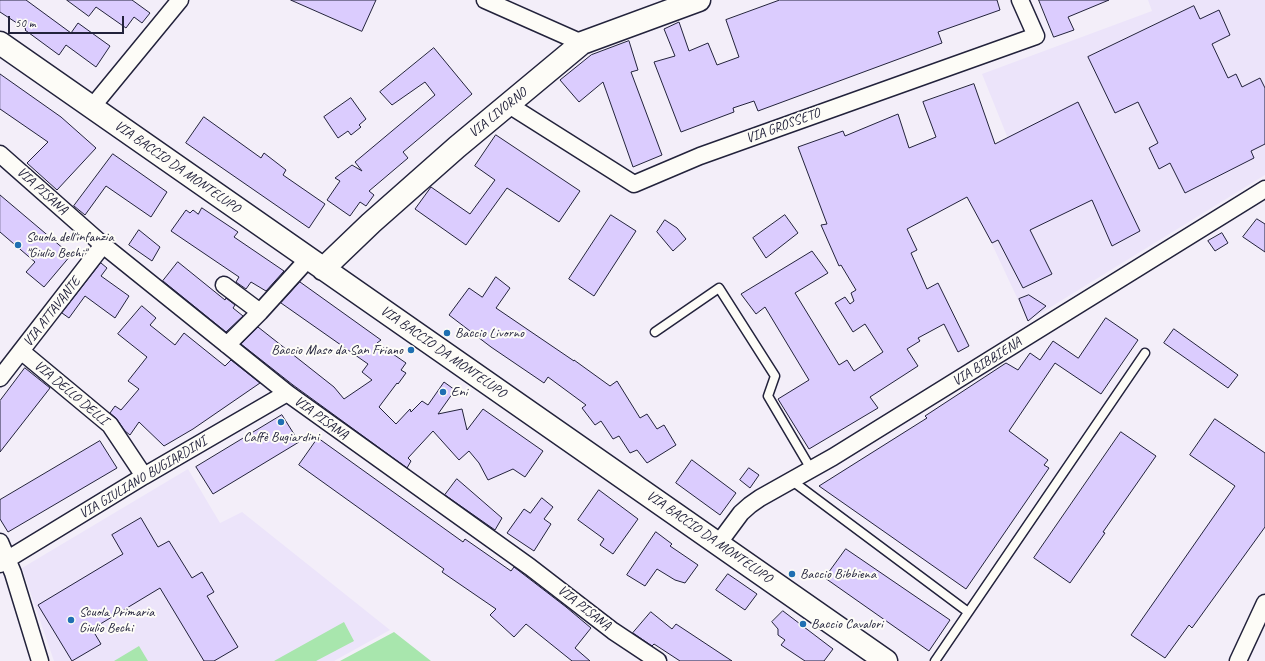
<!DOCTYPE html>
<html>
<head>
<meta charset="utf-8">
<style>
  body { margin:0 }
  #map { position:relative; width:1265px; height:661px; overflow:hidden; background:#f3eef9; font-family:Caveat,sans-serif }
  canvas { display:block }
  .scale { position:absolute; left:8px; top:16px; width:116px; height:18px; box-sizing:border-box; border:2px solid #22223b; border-top:0; padding-left:5px; font-size:12px; line-height:14px; white-space:nowrap; color:#22223b; -webkit-text-stroke:3px #fdfcf7; paint-order:stroke }
</style>
</head>
<body>
<div id="map">
<canvas width="1265" height="661"></canvas>
<div class="scale">50 m</div>
</div>
<script>
const context = document.querySelector('canvas').getContext('2d');
context.lineJoin = 'round';
function fill(path, color) { context.fillStyle = color; context.fill(path, 'evenodd'); }
function trace(path, color, width, dash) { context.strokeStyle = color; context.lineWidth = width; context.lineCap = dash ? 'butt' : 'round'; context.setLineDash(dash || []); context.stroke(path); }
function drawText(font, color, halo, rows, align = 'center') {
  context.font = font + ' Caveat,sans-serif'; context.lineWidth = 4; context.setLineDash([]); context.textBaseline = 'middle'; context.strokeStyle = halo; context.fillStyle = color; for (const [text, x, y, turn = 0] of rows) {
    context.save(); context.translate(x, y); context.rotate((+turn || 0) * Math.PI / 180); context.textAlign = isNaN(turn) ? turn : align; if (halo) context.strokeText(text, 0, 0); context.fillText(text, 0, 0); context.restore();
  }
}
const built = new Path2D(`
  M1148 0H1265V175L1028 321 960 176 1015 156 982 74 1152 11Z
  M188 469 220 523 242 512 390 630 334 661H54L22 568Z`);
const green = new Path2D(`
  M344 622 354 641 316 661H274Z
  M394 632 431 661H340Z
  M139 646 148 661H114Z`);
const building = new Path2D(`
  M0 0H26L71 33 78 23 110 46 96 67 66 45 59 55 25 30 26 29 0 12Z
  M67 0H132L150 13 142 23 134 17 126 28 96 7 89 16Z
  M291 0H376L362 31Z
  M780 0H997L1000 10 938 32 942 43 758 111 754 101 733 108 734 112 681 132 654 62 675 56 664 29 679 22 689 51 708 43 717 65 739 57 726 20Z
  M1039 0H1109L1068 17 1074 30 1054 37Z
  M1194 6 1200 19 1219 10 1230 35 1212 44 1228 78 1236 74 1242 87 1260 78 1265 88V144L1251 151 1254 158 1185 193 1170 163 1159 169 1149 148 1158 143 1138 102 1115 113 1088 57Z
  M629 41 638 70 631 72 662 155 633 167 603 82 579 102 560 80 591 55Z
  M434 48 472 94 403 152 408 158 369 191 374 195 366 206 360 202 350 216 327 200 340 181 335 178 352 165 362 171 355 162 435 95 425 82 392 105 380 92Z
  M0 74 61 117 96 148 57 190 27 163 48 142 0 109Z
  M974 84 995 144 1078 102 1140 231 1112 246 1092 200 1030 230 1052 274 1023 288 998 240 992 243 967 197 907 229 917 250 911 253 927 289 938 283 969 346 958 352 944 324 918 338 920 341 907 349 918 366 870 397 878 408 809 449 778 399 809 380 765 307 756 314 741 294 812 251 828 273 795 293 839 365 847 360 854 371 883 352 865 324 853 332 835 303 845 297 850 304 854 301 851 293 856 290 841 265 839 266 821 225 827 224 798 147 843 131 845 136 898 114 909 148 936 137 923 102Z
  M351 98 366 119 359 125 361 127 351 135 348 131 338 138 324 117Z
  M204 117 261 158 264 153 286 170 283 175 325 204 309 228 186 143Z
  M496 135 580 191 559 222 507 188 466 245 415 209 431 187 470 214 495 180 475 166Z
  M113 154 167 192 151 217 106 186 85 215 74 206Z
  M0 195 71 255 44 287 26 272 35 262 0 232Z
  M202 208 238 232 234 237 284 271 266 291 251 282 246 289 236 282 239 277 171 231 186 210 190 213 193 210 198 214Z
  M611 215 636 231 594 296 569 279Z
  M785 215 798 233 766 258 753 238Z
  M1257 219 1265 224V252L1243 237Z
  M665 220 677 228 686 239 673 251 657 232Z
  M139 230 160 247 152 261 129 245Z
  M1222 233 1228 243 1215 251 1208 241Z
  M178 262 225 300 226 298 235 305 233 308 243 316 226 332 163 281Z
  M101 263 107 268 101 276 129 296 115 318 85 296 69 318 62 313Z
  M496 277 510 288 496 308 574 361V360L610 386 617 381 640 418 647 414 657 429 664 425 676 445 647 463 637 450 630 453 619 436 613 439 601 421 595 425 582 408 586 405 548 377 544 383 491 347 449 315 469 288 482 297Z
  M300 282 381 340 377 343 406 363 401 370 406 373 398 384 397 383 379 407 396 424 410 409 411 412 422 401 428 405 444 382 455 390 438 414 462 409 467 430 483 409 543 451 525 477 513 469 488 480 479 463 469 451 459 460 433 431 408 458 411 461 407 468 293 385 241 344 258 327 334 387 344 399 372 380 362 372 368 364 281 303Z
  M1029 295 1046 306 1028 321 1019 299Z
  M142 306 156 318 150 325 175 345 184 333 225 366 231 360 260 383 193 429 164 446 139 422 130 435 125 431 116 418 110 413 115 406 121 410 139 389 128 381 147 357 118 334Z
  M1106 318 1138 340 1101 394 1055 363 1009 431 1048 460 1044 465 1049 468 966 589 819 486 927 418 925 416 1006 363 1018 370 1030 353 1040 360 1053 341 1078 358Z
  M1174 329 1238 375 1228 388 1164 343Z
  M25 368 50 388 0 452V401Z
  M282 415 299 442 213 494 196 467Z
  M1215 419 1265 453V527L1192 628 1189 625 1165 658 1131 635 1235 486 1190 455Z
  M1121 432 1156 456 1103 532 1105 533 1070 583 1034 558Z
  M318 438 463 542 465 539 511 571 514 567 566 607 591 628 575 648 590 661H572L526 624 514 637 490 615 496 609 442 572 444 569 299 465Z
  M100 441 117 468 8 532 0 519V500Z
  M692 460 736 493 720 515 676 483Z
  M749 468 759 475 750 488 740 480Z
  M457 479 502 518 495 530 445 495Z
  M599 490 638 519 613 554 600 545 604 539 578 520Z
  M542 498 553 507 544 519 551 524 534 551 507 533 524 509 530 513Z
  M141 518 158 547 169 541 192 578 202 572 214 592 207 596 238 647 214 661H204L160 588 92 629 101 644 72 661 38 605 123 554 112 535Z
  M656 532 672 544 670 546 698 565 685 583 675 580 657 569 645 586 627 575Z
  M846 549 950 620 929 651 825 578Z
  M728 574 757 594 745 610 716 590Z
  M783 611 833 649 824 661H805L781 645 785 640 778 635V629L772 622Z
  M651 612 672 629 676 624 732 661H680L654 644 652 646 633 633Z`);
const lane = new Path2D(`
  M655 332 719 288 775 376 768 396 811 469
  M791 480 968 612
  M935 661 1145 353`);
const street = new Path2D(`
  M485 0 582 43
  M509 105 634 184 700 156 1036 36 1020 0
  M92 107 180 0
  M0 154 103 245 287 393 530 567 613 631 658 661
  M224 285 260 312
  M227 345 260 312 308 259
  M21 351 110 425 144 476
  M0 378 103 245
  M0 542 13 573 40 661
  M718 544 741 513 750 505 760 498 833 457 1265 189
  M0 564 144 476 287 393
  M1238 661 1265 603`);
const secondary = new Path2D(`
  M0 43 886 661
  M323 269 371 223 457 147 582 43 699 0`);
const markers = [
  [18,245,4,"#1f6fb2"],
  [447,333,4,"#1f6fb2"],
  [411,350,4,"#1f6fb2"],
  [443,392,4,"#1f6fb2"],
  [281,422,4,"#1f6fb2"],
  [792,574,4,"#1f6fb2"],
  [71,620,4,"#1f6fb2"],
  [803,624,4,"#1f6fb2"]
];
const streetNames = [
  ["VIA LIVORNO",498,113,-39],
  ["VIA GROSSETO",783,126,-20],
  ["VIA BACCIO DA MONTELUPO",177,167,35],
  ["VIA PISANA",42,191,42],
  ["VIA ATTAVANTE",52,312,-52],
  ["VIA BACCIO DA MONTELUPO",443,352,35],
  ["VIA BIBBIENA",987,362,-32],
  ["VIA DELLO DELLI",71,393,40],
  ["VIA PISANA",321,418,36],
  ["VIA GIULIANO BUGIARDINI",143,478,-31],
  ["VIA BACCIO DA MONTELUPO",709,537,35],
  ["VIA PISANA",584,608,38]
];
const poiNames = [
  ["Scuola dell'infanzia",26,237],
  ["\"Giulio Bechi\"",26,253],
  ["Baccio Livorno",455,333],
  ["Baccio Maso da San Friano",403,350,"right"],
  ["Eni",451,392],
  ["Caffè Bugiardini",281,437,"center"],
  ["Baccio Bibbiena",800,574],
  ["Scuola Primaria",79,612],
  ["Giulio Bechi",79,628],
  ["Baccio Cavalori",811,624]
];
fill(built, '#ece4fa');
fill(green, '#a8e6ad');
fill(building, '#dbccfe');
trace(building, '#22223b', 1);
trace(lane, '#22223b', 11);
trace(street, '#22223b', 19);
trace(secondary, '#22223b', 25);
trace(lane, '#fdfcf7', 8);
trace(street, '#fdfcf7', 16);
trace(secondary, '#fdfcf7', 22);
for (const [x, y, r, color] of markers) { const dot = new Path2D(); dot.arc(x, y, r, 0, 2 * Math.PI); context.fillStyle = color; context.fill(dot); trace(dot, '#fdfcf7', 1.5); }
drawText('14px', '#22223b', '#fdfcf7', streetNames);
drawText('14px', '#22223b', '#fdfcf7', poiNames, 'left');
</script>
</body>
</html>
